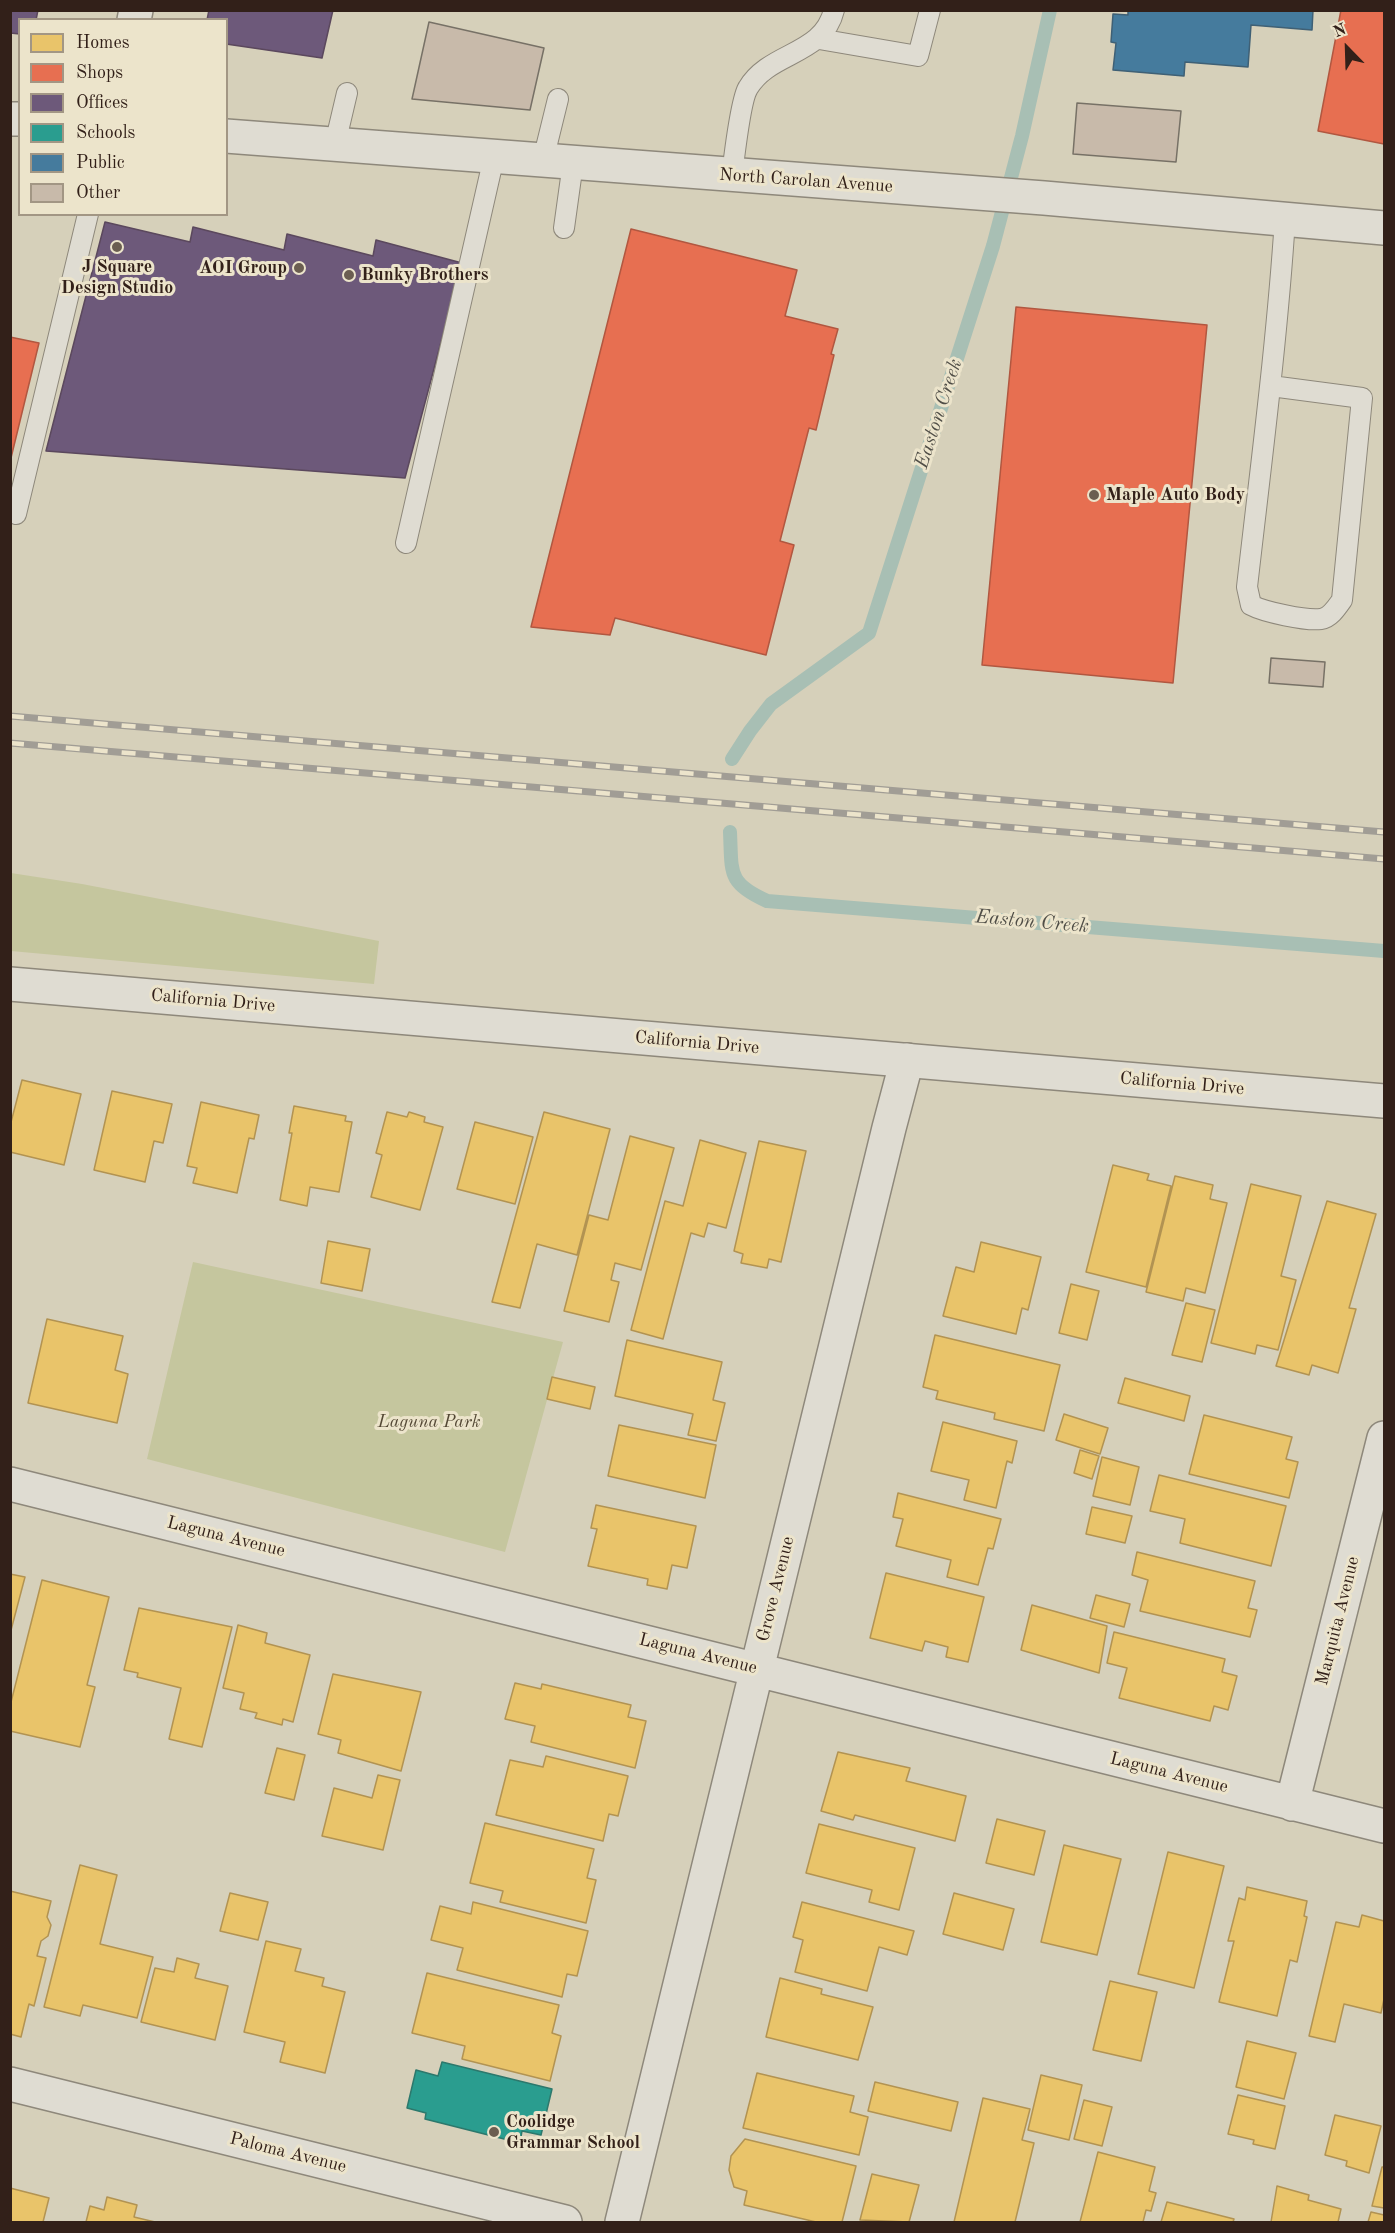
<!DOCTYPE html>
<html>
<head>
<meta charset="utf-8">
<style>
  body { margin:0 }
  #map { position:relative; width:1395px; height:2233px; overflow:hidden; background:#d6d0ba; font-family:"Old Standard TT",serif }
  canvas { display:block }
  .frame { position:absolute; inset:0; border:12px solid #322019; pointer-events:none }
  .legend { position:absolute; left:18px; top:18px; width:210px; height:198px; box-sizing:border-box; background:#ece4cb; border:2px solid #a29684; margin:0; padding:8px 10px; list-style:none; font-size:18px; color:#322019 }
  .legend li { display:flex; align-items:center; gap:12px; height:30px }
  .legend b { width:30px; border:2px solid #a29684 }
  .north { position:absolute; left:1317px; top:18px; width:60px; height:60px; -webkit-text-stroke:4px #ece4cb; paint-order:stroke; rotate:337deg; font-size:16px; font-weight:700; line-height:24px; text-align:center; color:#322019 }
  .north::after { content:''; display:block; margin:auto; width:21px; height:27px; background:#322019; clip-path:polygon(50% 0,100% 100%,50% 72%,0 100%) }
</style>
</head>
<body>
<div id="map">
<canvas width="1395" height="2233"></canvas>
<div class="frame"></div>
<ul class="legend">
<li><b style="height:16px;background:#e9c46a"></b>Homes</li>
<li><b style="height:16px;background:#e76f51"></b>Shops</li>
<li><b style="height:16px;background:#6d597a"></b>Offices</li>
<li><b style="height:16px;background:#2a9d8f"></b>Schools</li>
<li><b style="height:16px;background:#457b9d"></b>Public</li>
<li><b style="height:16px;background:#c8baaa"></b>Other</li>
</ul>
<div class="north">N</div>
</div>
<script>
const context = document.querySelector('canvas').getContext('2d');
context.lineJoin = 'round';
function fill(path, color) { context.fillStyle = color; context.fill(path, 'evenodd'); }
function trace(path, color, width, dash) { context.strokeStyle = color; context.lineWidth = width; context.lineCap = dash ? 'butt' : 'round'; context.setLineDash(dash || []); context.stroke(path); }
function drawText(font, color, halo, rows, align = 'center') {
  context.font = font + ' "Old Standard TT",serif'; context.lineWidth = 6; context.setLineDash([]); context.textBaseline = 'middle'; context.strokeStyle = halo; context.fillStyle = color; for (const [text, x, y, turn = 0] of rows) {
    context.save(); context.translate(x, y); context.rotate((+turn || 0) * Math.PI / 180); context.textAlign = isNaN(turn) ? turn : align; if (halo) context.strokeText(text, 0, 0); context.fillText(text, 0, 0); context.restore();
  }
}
const green = new Path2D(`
  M11 873 82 884 379 941 374 984 11 951Z
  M193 1262 563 1342 505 1552 147 1459Z`);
const homes = new Path2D(`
  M22 1080 81 1094 64 1165 10 1152V1126Z
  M112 1091 172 1104 163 1143 154 1141 145 1182 94 1170Z
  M201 1102 259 1115 254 1139 249 1138 237 1193 193 1183 197 1168 187 1166Z
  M294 1106 346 1116 345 1121 352 1122 339 1192 310 1187 307 1206 280 1200 292 1133H289Z
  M387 1112 407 1117 409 1112 425 1117 424 1122 443 1127 420 1210 371 1197 382 1155 376 1153Z
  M544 1112 610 1129 577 1255 537 1244 520 1308 492 1302Z
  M475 1122 533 1137 515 1204 457 1189Z
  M630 1136 674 1148 641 1270 615 1263 611 1280 619 1282 609 1322 564 1311 589 1215 608 1220Z
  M700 1140 746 1153 726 1228 708 1223 704 1237 691 1233 663 1339 631 1330 665 1201 683 1206Z
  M759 1141 806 1151 781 1262 769 1259 767 1268 741 1263 743 1254 734 1251Z
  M1113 1165 1149 1174 1147 1180 1171 1186 1146 1287 1086 1272Z
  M1175 1176 1213 1185 1210 1199 1227 1203 1205 1293 1186 1288 1183 1301 1146 1292Z
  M1251 1184 1301 1196 1281 1276 1296 1280 1278 1350 1257 1345 1255 1354 1211 1343Z
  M1327 1201 1376 1214 1349 1308 1356 1309 1338 1373 1312 1365 1309 1375 1276 1366Z
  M328 1241 370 1249 362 1291 321 1283Z
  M981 1242 1041 1257 1028 1310 1022 1308 1016 1334 943 1316 956 1267 974 1272Z
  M1071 1284 1099 1291 1087 1340 1059 1333Z
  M1186 1303 1215 1310 1202 1362 1172 1355Z
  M47 1319 123 1336 115 1370 128 1374 117 1423 28 1403Z
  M935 1335 1060 1365 1044 1431 994 1419 995 1413 936 1399 938 1391 923 1387Z
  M627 1340 722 1362 713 1400 725 1403 716 1441 688 1435 693 1414 615 1396Z
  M552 1377 595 1387 590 1409 547 1399Z
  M1125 1378 1190 1396 1184 1421 1118 1403Z
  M1064 1414 1108 1428 1100 1454 1056 1440Z
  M1204 1415 1292 1437 1286 1459 1298 1462 1289 1498 1189 1474Z
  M943 1422 1017 1441 1012 1463 1007 1461 996 1508 964 1500 969 1480 931 1471Z
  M619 1425 716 1445 705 1498 608 1476Z
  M1080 1450 1099 1456 1092 1479 1074 1473Z
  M1102 1457 1139 1467 1130 1505 1093 1496Z
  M1159 1475 1286 1506 1271 1566 1180 1543 1185 1519 1150 1511Z
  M898 1493 1001 1519 993 1549 988 1548 978 1585 947 1577 951 1560 896 1546 903 1519 893 1517Z
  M596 1505 696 1526 687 1568 672 1565 667 1589 647 1585 648 1579 588 1566 597 1529 591 1528Z
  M1092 1507 1132 1516 1125 1543 1086 1534Z
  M1137 1552 1255 1581 1248 1608 1257 1610 1250 1637 1140 1611 1148 1580 1132 1575Z
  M886 1573 984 1597 968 1662 946 1657 948 1647 925 1641 922 1651 870 1638Z
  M10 1574 25 1577 10 1634Z
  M42 1580 109 1597 87 1685 95 1687 80 1747 10 1731V1706Z
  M1096 1595 1130 1604 1124 1627 1090 1618Z
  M1032 1605 1107 1626 1099 1673 1021 1650Z
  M139 1608 232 1627 202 1747 169 1739 181 1688 137 1677 138 1673 124 1670Z
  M238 1625 267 1633 265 1643 310 1655 293 1722 283 1719 282 1725 255 1718 257 1713 240 1709 244 1693 223 1688Z
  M1114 1632 1225 1659 1222 1672 1237 1676 1228 1710 1214 1706 1210 1721 1119 1698 1127 1668 1107 1663Z
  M333 1674 421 1692 401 1771 338 1753 341 1740 318 1734Z
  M515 1683 541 1689 542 1684 631 1705 628 1717 646 1721 635 1768 531 1742 535 1726 505 1719Z
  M277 1748 305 1755 294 1800 265 1793Z
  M838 1752 910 1768 906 1781 966 1796 955 1841 855 1815 853 1820 821 1811Z
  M546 1756 628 1776 618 1816 609 1814 603 1841 496 1815 510 1760 543 1767Z
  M378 1775 400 1780 383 1850 322 1836 334 1788 372 1798Z
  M997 1819 1045 1831 1034 1875 986 1863Z
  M485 1823 594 1849 587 1878 596 1880 586 1923 500 1902 503 1891 470 1883Z
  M819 1824 915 1848 899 1910 869 1902 872 1890 806 1873Z
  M1064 1845 1121 1859 1097 1955 1041 1942Z
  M1168 1852 1224 1866 1194 1988 1138 1974Z
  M80 1865 117 1875 100 1944 153 1957 137 2018 83 2005 80 2016 44 2007Z
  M1247 1887 1307 1901 1304 1916 1307 1917 1297 1962 1290 1960 1277 2016 1219 2002 1234 1941H1228L1239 1898 1245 1900Z
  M10 1891 51 1901 47 1917 51 1925 48 1936 41 1941 37 1956 46 1958 34 2006 29 2004 21 2037 10 2034Z
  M230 1893 268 1902 258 1940 220 1931Z
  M954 1893 1014 1909 1003 1950 943 1934Z
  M473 1902 588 1931 577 1976 567 1974 562 1997 457 1970 463 1948 431 1940 440 1906 471 1914Z
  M802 1902 914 1931 907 1955 879 1947 867 1991 795 1972 803 1940 793 1937Z
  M1362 1915 1384 1921V1999L1381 2013 1344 2004 1335 2042 1309 2036 1336 1922 1359 1927Z
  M266 1941 301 1949 295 1971 324 1978 322 1986 345 1992 325 2073 280 2062 285 2042 244 2032Z
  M177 1958 199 1964 195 1978 228 1986 215 2040 141 2022 155 1968 174 1972Z
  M427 1973 559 2005 552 2033 561 2036 550 2081 462 2059 465 2046 412 2033Z
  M780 1978 822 1989 821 1994 873 2007 858 2060 766 2037Z
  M1110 1981 1157 1992 1141 2061 1093 2050Z
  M1247 2041 1296 2053 1284 2099 1236 2087Z
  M757 2073 854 2096 850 2112 868 2117 859 2155 743 2128Z
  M1041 2075 1082 2085 1069 2140 1028 2130Z
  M875 2082 958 2102 951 2131 868 2111Z
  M1238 2095 1285 2106 1275 2149 1253 2144 1254 2140 1228 2134Z
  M983 2098 1030 2109 1022 2140 1034 2143 1015 2222H954Z
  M1084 2100 1112 2107 1102 2146 1074 2139Z
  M1335 2115 1381 2126 1369 2173 1346 2166 1347 2161 1325 2155Z
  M745 2139 856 2166 842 2222H816L744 2205 747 2191 734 2187 729 2170 731 2156Z
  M1098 2152 1155 2167 1149 2191 1156 2193 1151 2211 1146 2210 1143 2222H1080Z
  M1382 2167H1384V2208L1372 2206Z
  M872 2174 919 2185 909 2222 860 2220Z
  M1277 2186 1309 2195 1308 2200 1341 2209 1338 2222H1271Z
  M10 2188 49 2198 43 2222H10Z
  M107 2197 137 2205 134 2217 155 2222H86L90 2206 104 2210Z
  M1167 2202 1234 2219 1233 2222H1161Z
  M1371 2212 1384 2215V2222H1368Z`);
const shops = new Path2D(`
  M1341 10H1384V144L1318 131Z
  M631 229 797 270 785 316 838 329 831 354 834 355 816 430 809 428 780 541 794 545 766 655 615 618 610 635 531 627Z
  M1016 307 1207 325 1173 683 982 665Z
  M10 337 39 343 10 462Z`);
const offices = new Path2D(`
  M10 10H38L36 20H20V34L10 33Z
  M209 10H333L322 58 226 44V20H207Z
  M105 222 190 242 193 227 284 250 287 234 373 256 376 240 462 263 405 478 46 451Z`);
const schools = new Path2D(`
  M442 2062 552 2089 541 2135 522 2131 520 2143 425 2119 426 2113 407 2108 416 2070 438 2076Z`);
const public = new Path2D(`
  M1128 10H1313L1312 30 1251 25 1248 67 1185 62 1184 76 1113 70 1116 43 1111 42 1113 14 1128 15Z`);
const stream = new Path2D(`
  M732 759 750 731 771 704 869 633 993 246 1022 136 1050 10
  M730 832C732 873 727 883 767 901L1384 951`);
const building = new Path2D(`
  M429 22 544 48 530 110 412 99Z
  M1077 103 1181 111 1176 162 1073 154Z
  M1271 658 1325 662 1323 687 1269 683Z`);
const service = new Path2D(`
  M819 39 918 56 930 10
  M335 144 347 93
  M543 160 558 99
  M732 175C734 158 741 99 748 88 770 51 823 56 834 10
  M564 228 573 163
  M1271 386 1362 398 1342 600C1337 607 1330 618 1321 619 1306 621 1264 612 1251 605L1247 587C1261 464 1277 342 1285 219
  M16 514 88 214
  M406 543 494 157`);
const minor = new Path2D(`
  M134 20 136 10
  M10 119H20
  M226 136 1044 198 1384 228
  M10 1484 1384 1826
  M1292 1804 1384 1438
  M10 2084 565 2222
  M622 2222 889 1128 907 1060`);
const tertiary = new Path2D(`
  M10 984 1384 1101`);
const rail = new Path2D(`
  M10 716 1384 832
  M10 743 1384 859`);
const markers = [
  [117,247,6,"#6b5e51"],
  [299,268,6,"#6b5e51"],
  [349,275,6,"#6b5e51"],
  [1094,495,6,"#6b5e51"],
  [494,2132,6,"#6b5e51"]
];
const streetNames = [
  ["North Carolan Avenue",806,181,4],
  ["California Drive",213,1001,5],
  ["California Drive",697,1043,5],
  ["California Drive",1182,1084,5],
  ["Laguna Avenue",226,1537,14],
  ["Grove Avenue",776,1589,-76],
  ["Marquita Avenue",1338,1621,-76],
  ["Laguna Avenue",698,1654,14],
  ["Laguna Avenue",1169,1773,14],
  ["Paloma Avenue",288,2153,14]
];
const poiNames = [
  ["J Square",117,267,"center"],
  ["Design Studio",117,288,"center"],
  ["AOI Group",287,268,"right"],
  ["Bunky Brothers",361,275],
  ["Maple Auto Body",1106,495],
  ["Coolidge",506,2122],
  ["Grammar School",506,2143]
];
const parkNames = [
  ["Laguna Park",429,1422]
];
const waterNames = [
  ["Easton Creek",939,414,-72],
  ["Easton Creek",1032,922,5]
];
fill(green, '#c5c69e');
fill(homes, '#e9c46a');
trace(homes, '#b29352', 1.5);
fill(shops, '#e76f51');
trace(shops, '#b15740', 1.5);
fill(offices, '#6d597a');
trace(offices, '#5b485d', 1.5);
fill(schools, '#2a9d8f');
trace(schools, '#2c786c', 1.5);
fill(public, '#457b9d');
trace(public, '#3f6075', 1.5);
trace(stream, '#a8bfb4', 14);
fill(building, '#c8baaa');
trace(building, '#777166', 1.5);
trace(service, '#8e887b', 22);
trace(minor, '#8e887b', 36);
trace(tertiary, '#8e887b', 36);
trace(service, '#dfdcd2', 20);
trace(minor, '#dfdcd2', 33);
trace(tertiary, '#dfdcd2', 33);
trace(rail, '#a19d95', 7);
trace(rail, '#ece4cb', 4.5, [14]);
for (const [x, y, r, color] of markers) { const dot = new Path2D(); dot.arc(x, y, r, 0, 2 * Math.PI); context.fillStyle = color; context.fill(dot); trace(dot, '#ece4cb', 2); }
drawText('18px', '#322019', '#ece4cb', streetNames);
drawText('bold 18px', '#322019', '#ece4cb', poiNames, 'left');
drawText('italic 18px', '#534734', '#ece4cb', parkNames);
drawText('italic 20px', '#504e47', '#ece4cb', waterNames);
</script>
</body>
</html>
